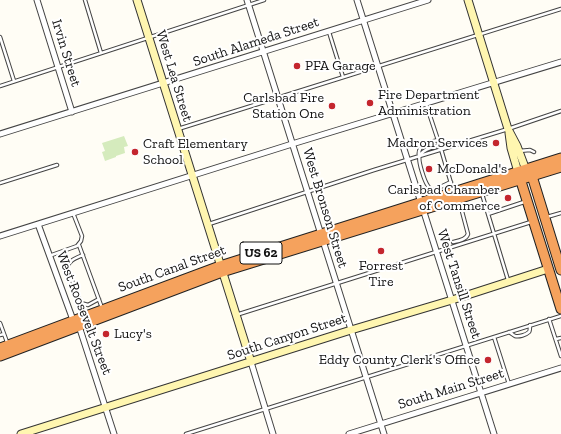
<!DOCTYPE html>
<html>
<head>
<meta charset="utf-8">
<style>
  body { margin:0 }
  canvas { display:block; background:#fffdf5 }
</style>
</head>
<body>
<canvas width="561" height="434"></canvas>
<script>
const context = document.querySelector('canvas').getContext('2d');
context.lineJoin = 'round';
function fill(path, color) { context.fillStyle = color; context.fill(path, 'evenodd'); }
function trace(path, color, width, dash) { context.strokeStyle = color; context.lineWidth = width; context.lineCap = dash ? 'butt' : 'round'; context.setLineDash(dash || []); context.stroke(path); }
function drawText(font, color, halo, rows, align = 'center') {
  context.font = font + ' "Zilla Slab",serif'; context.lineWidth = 4; context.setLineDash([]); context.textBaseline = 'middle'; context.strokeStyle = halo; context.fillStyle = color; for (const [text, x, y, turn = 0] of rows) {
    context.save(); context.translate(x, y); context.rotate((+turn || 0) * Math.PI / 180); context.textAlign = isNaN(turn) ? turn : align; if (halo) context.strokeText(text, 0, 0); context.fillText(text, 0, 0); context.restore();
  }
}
const green = new Path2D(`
  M124 136 128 146 124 147 125 153 116 156V157L105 161 102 152 105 151 102 143Z`);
const lane = new Path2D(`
  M85 0 101 53
  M329 32 343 77
  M0 37 14 81
  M0 86 264 0
  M426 104 441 149 453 190
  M178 129 561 9
  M519 151 530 150 534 152
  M419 156C417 145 429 142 438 140
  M0 183 57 165
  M434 190 451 182
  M482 194 488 214 524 202
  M436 196 434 190C430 189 430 189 428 186 425 182 417 160 420 155 424 149 433 147 440 145
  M488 214 508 280
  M547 217 561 213
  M209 224 374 170 508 129 561 111
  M453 242C458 241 466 240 468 234L459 200
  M79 245 102 308
  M83 255C76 258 69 260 67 268L81 303 88 305 99 299
  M49 256 77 246 81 241 82 236 73 213
  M236 315 531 222
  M549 319 561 356
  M0 323 7 342
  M509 332C511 333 513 335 515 336 519 337 526 335 529 332 530 331 530 327 530 325
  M0 335 4 334
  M494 337 509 384
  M556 339 561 338
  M186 434 561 316`);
const street = new Path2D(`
  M37 0 72 112
  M247 0 384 434
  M357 0 494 434
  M0 134 428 0
  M38 224 73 320 79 326 114 434
  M0 236 292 144 561 62
  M251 362 273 434
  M349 434 561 368`);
const secondary = new Path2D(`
  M137 0 251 362
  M468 0 508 129 517 146 526 170
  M509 133 511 148 518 172
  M21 434 351 330 452 300 548 269`);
const highway = new Path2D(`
  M528 172 532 176 561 270
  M519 175 561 309
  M0 348 220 266 561 158
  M0 356 222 272 561 167`);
const markers = [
  [297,66,4,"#c4262e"],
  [370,103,4,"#c4262e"],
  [332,106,4,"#c4262e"],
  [496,143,4,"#c4262e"],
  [135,152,4,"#c4262e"],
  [429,169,4,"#c4262e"],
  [508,198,4,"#c4262e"],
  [381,251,4,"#c4262e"],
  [106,334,4,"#c4262e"],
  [488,360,4,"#c4262e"]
];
const shields = [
  [261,253,42]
];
const shieldNames = [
  ["US 62",261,253]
];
const streetNames = [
  ["South Alameda Street",256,42,-18],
  ["Irvin Street",66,53,73],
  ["West Lea Street",174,76,73],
  ["West Bronson Street",325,208,73],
  ["South Canal Street",172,269,-20],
  ["West Tansill Street",459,284,72],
  ["West Roosevelt Street",84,313,69],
  ["South Canyon Street",287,337,-18],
  ["South Main Street",451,389,-17]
];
const poiNames = [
  ["PFA Garage",305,66],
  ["Fire Department",378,95],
  ["Administration",378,111],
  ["Carlsbad Fire",324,98,"right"],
  ["Station One",324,114,"right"],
  ["Madron Services",488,143,"right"],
  ["Craft Elementary",143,144],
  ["School",143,160],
  ["McDonald's",437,169],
  ["Carlsbad Chamber",500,190,"right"],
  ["of Commerce",500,206,"right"],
  ["Forrest",381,266,"center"],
  ["Tire",381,282,"center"],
  ["Lucy's",114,334],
  ["Eddy County Clerk's Office",480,360,"right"]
];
fill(green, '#d5ebbd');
trace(lane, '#444', 4.5);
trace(street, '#444', 7);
trace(secondary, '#333', 9);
trace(highway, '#222', 11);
trace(lane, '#fff', 2.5);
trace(street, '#fff', 5);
trace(secondary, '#fff6b0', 7);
trace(highway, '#f5a25d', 9);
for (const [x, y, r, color] of markers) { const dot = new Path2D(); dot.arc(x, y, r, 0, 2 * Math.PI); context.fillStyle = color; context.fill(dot); trace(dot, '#fff', 1.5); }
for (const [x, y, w] of shields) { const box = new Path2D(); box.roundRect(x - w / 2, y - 11, w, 22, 3); context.fillStyle = '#fff'; context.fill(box); trace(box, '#111', 1); }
drawText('bold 13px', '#111', null, shieldNames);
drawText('14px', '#111', '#fff', streetNames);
drawText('14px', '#111', '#fff', poiNames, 'left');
</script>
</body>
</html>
